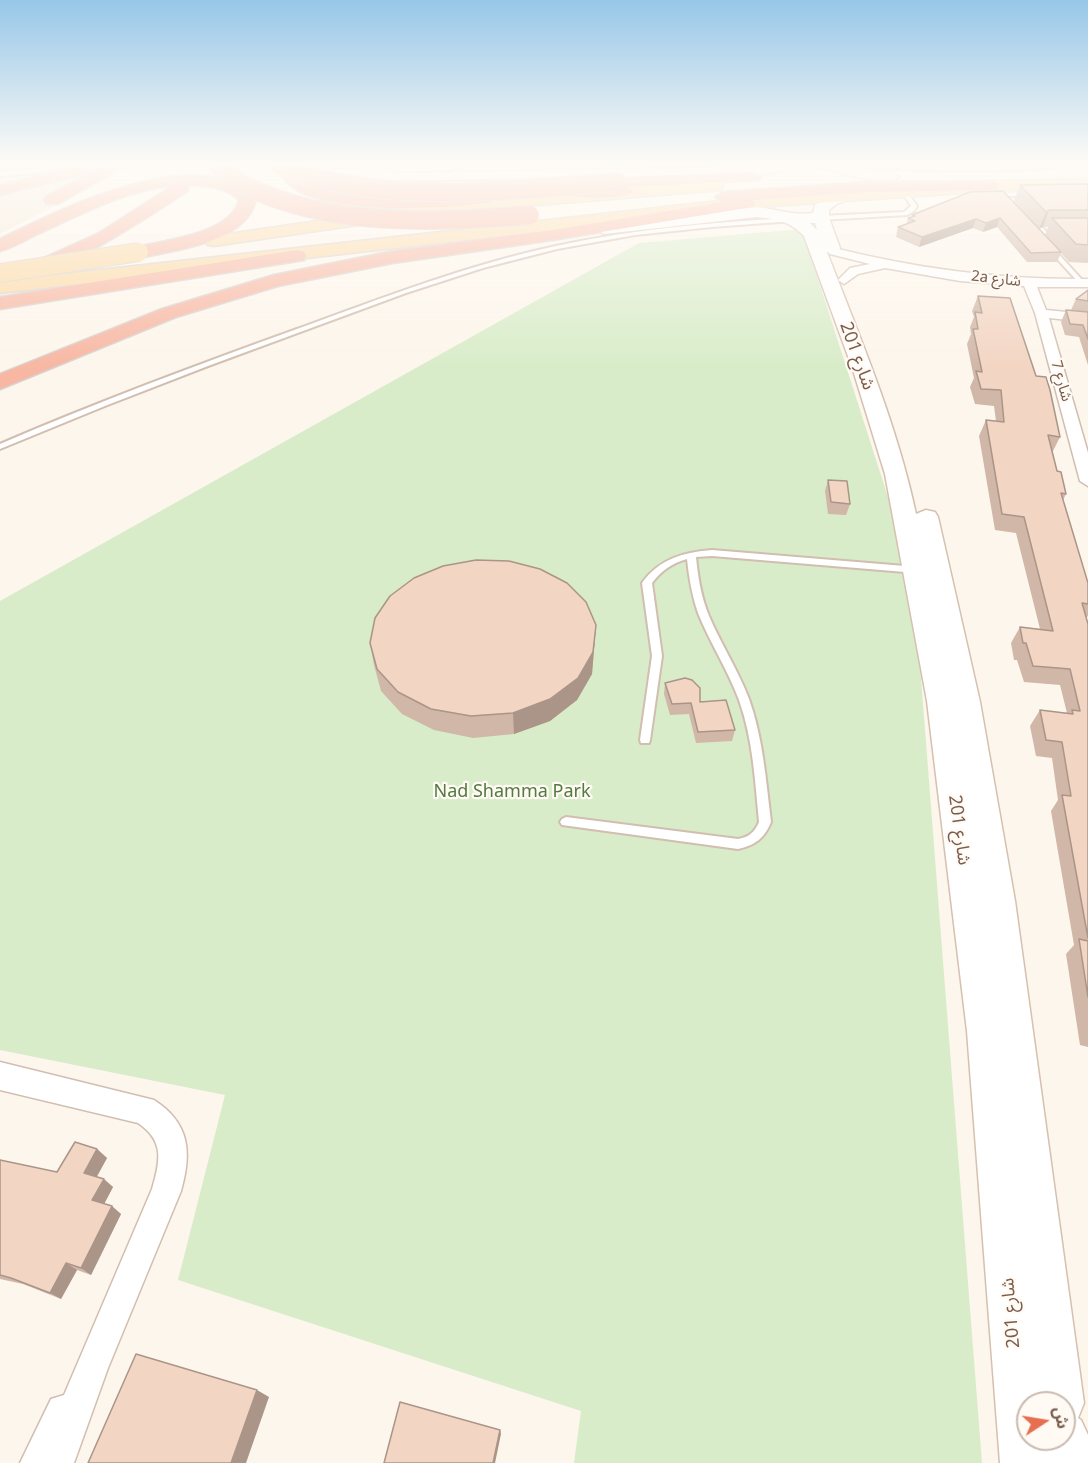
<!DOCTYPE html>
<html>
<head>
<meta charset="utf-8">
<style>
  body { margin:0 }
  #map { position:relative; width:1088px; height:1463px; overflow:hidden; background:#fdf6ec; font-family:"Noto Sans","Noto Sans Arabic",sans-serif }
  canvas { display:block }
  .north { position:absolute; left:1016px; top:1391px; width:60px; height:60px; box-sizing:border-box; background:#fffaf3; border:2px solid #cabbb1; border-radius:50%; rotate:78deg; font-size:16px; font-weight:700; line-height:24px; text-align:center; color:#7a5c4d }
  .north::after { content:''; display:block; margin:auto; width:21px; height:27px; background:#e76f51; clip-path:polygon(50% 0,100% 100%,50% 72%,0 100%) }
</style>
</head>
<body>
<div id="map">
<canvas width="1088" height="1463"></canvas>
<div class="north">ش</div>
</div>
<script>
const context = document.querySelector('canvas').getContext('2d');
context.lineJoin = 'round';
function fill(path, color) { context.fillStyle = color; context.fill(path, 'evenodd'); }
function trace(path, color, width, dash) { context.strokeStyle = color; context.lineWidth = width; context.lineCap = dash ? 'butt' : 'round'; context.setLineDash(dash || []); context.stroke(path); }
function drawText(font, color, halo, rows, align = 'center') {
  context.font = font + ' "Noto Sans","Noto Sans Arabic",sans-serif'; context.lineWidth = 4.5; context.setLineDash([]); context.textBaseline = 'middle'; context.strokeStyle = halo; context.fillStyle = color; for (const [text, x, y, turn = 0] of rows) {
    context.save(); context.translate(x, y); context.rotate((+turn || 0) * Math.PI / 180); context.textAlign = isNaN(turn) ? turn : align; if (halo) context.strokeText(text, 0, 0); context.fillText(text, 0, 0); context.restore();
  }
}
const residential = new Path2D(`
  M0 164H136L0 234Z`);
const green = new Path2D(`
  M802 229 913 575 982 1463H574L581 1411 178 1280 225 1095 0 1050V601L639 243Z`);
const lane = new Path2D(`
  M62 164H72L35 173 0 176V172L35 169Z
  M459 164H465L455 175H451Z
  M864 164 930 167 1073 164C1051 173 886 173 864 164Z
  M905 190 917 206 914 211 907 215 821 220 818 218 821 216 904 212 911 206 902 192Z
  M1031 192 1033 195 995 197 992 195 995 193Z
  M1029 217H1033L1057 244V246H1053L1029 219Z
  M791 218 793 219V221L712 227 635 235 557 249 483 268 406 293 208 366 105 406 0 449V444C97 402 197 365 297 329 382 298 467 265 556 246 634 229 712 222 791 218Z
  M1048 247H1052L1084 282V284H1080L1048 249Z
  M712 550 917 567 921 570 917 573 712 556 696 557C698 577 701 597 709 616 721 644 738 670 749 699 763 738 766 781 771 822 764 839 755 845 738 849L562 825 560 822 562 819 566 817 738 839C749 837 755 832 759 822 755 781 753 739 739 700 728 670 710 643 698 613 692 595 689 578 687 559 672 563 661 571 652 583L662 656 650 740 649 743H641L640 740 652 656 642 583C659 559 684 552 712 550Z`);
const street = new Path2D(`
  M303 164C314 164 324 168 335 169 354 171 385 163 400 175L395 178C367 173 325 184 303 164Z
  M834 248C918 269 1002 280 1088 279V287H1037L1046 310 1088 314V322L1049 318 1088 453V486L1080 481 1035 313 1024 286 960 281 885 268 858 274 844 284 838 280 850 268 870 264 830 254 828 252Z
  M0 1062 154 1100C190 1123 192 1153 181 1191L108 1368 74 1463H20L51 1399 64 1395 152 1189C160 1162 165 1141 138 1123L0 1090Z`);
const secondary = new Path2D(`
  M770 164H791C781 174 764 174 750 175L337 182 314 179 307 175 314 171 337 174 750 167Z
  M815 164H837L892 173 899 177C890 188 832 171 817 167Z
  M852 190 860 195 857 198 838 203 829 210V218L840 248 838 252H827C860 338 897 424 916 514L926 510 935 512 938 517 980 702 1015 901 1084 1403 1078 1418 1081 1420 1088 1435V1463H1000L967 1031 927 701 885 474 853 370 804 236C789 221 778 219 757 217L604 234 596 229 604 224 757 207C776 209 794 216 813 213L815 205 828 197ZM810 223H815L817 230ZM1028 1403H1064V1439H1028Z`);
const primary = new Path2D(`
  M1088 179V189L991 191 746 208 0 293V281L746 198 991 181Z
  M715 181 723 186 721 190 440 213 214 246 208 245 205 241 208 237 214 236 440 203 626 186Z`);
const highway = new Path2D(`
  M107 164H127L58 204H46L44 200 46 196Z
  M273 164H289C292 169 296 175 300 178 342 209 439 197 489 193L497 198C490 208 392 209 374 207 353 206 331 203 310 196 292 190 283 179 273 164Z
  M80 166 86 168 88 171 86 174 0 195V185Z
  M753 172 761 177 759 180 628 187 634 191C628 199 571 200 565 192L573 187 615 186 610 182 618 177Z
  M188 175C213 177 240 177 256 200 246 243 176 250 139 258L132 256 130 252 132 248C163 240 230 235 239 200 225 186 208 187 189 185L188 191C161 208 54 281 26 274L23 270 26 266 99 233 172 186C126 190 79 215 38 234 25 240 13 248 0 251V239C59 210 121 180 188 175Z
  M991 181 997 182 999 186 997 190 869 192 752 200 755 203 752 207 746 208 553 240 393 263 278 286 176 317 0 389V374L162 309 274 275 393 251 553 230 722 202 715 197 723 192 869 182Z
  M297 250 304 252 306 256 304 260 0 309V297Z`);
const primaryBridge = new Path2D(`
  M0 273 139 252`);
const highwayBridge = new Path2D(`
  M217 164C226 171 236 181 246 186 332 228 437 222 530 215
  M278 164C291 169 304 175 317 178 415 203 518 189 618 182`);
const wall = new Path2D(`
  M0 164H41L22 167 0 169Z
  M319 164H457L454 167 424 168V166L335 167Z
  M465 164H508L506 167H465Z
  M562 164H634L633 165 562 166Z
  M1088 184V263L1069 262 1061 253 1057 262H1027L997 227 983 232 973 228 919 247 896 237 898 227 906 225 908 218 912 217V215L970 192 1045 235 1048 227H1043L1039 229 1014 201 1020 185Z
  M1088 290V365L1079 337 1065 335 1061 322 1066 310 1085 312 1071 310 1076 299Z
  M978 296 1036 376 1060 437 1052 453 1057 471 1066 494 1063 500 1088 583V616L1086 618 1088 624V1047L1080 1045 1066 954 1074 945 1051 811 1058 800 1052 758 1036 756 1030 726 1040 710 1067 713 1060 685 1024 682 1017 660H1014L1011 643 1020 627 1040 629 1016 533 995 530 979 436 986 420 996 421 994 406 975 404 970 387 974 378 967 344 971 334 970 327 974 317 972 311Z
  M828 480 850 504 846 515 828 514 825 491Z
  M596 625 592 674 577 700 550 721 514 734 473 738 434 730 402 714 381 691 374 665 370 643Z
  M665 683 700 702 735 730 732 741 696 743 689 714 670 715 664 694Z
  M97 1149 107 1158 97 1177 113 1187 104 1204 121 1214 91 1275 77 1270 61 1299 23 1284 0 1279V1160L57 1172Z`);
const shadedWall = new Path2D(`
  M21 164H41L22 167Z
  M1049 210 1043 227 1039 229 1046 212Z
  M1000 218 997 227 983 232 986 223Z
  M976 219 973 228 919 247 922 237Z
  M596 625 592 674 577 700 550 721 514 734 513 713Z
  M97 1149 107 1158 94 1181 84 1173Z
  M104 1179 113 1187 102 1208 92 1200Z
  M112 1206 121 1214 91 1275 81 1268Z
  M66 1263 77 1270 61 1299 50 1293Z
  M257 1390 269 1397 246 1463H231Z
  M500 1430 501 1434 495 1463H493Z`);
const building = new Path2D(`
  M1088 184V210H1049L1046 212 1020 185Z
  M1003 191 1061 252 1031 253 1000 218 986 223 976 219 922 237 898 227 915 221 908 218 915 216 912 215 970 192Z
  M1052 218H1088V245L1076 244Z
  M1088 290V301L1076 299Z
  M978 296 1010 298 1036 376 1046 377 1050 390 1060 437 1048 435 1057 471 1061 472 1066 494 1061 493 1088 583V604L1082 603 1088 624V938L1062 795 1071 796 1062 742 1046 740 1040 710 1073 714 1072 710 1080 711 1070 669 1033 666 1026 643H1023L1020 627 1053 631 1024 517 1002 514 986 420 1004 422 1001 390 981 389 976 371 982 372 973 329H978L975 312 982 313Z
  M1066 310 1088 312V339L1083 325 1070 324Z
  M828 480 847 481 850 504 831 502Z
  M476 560 509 561 540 569 567 583 586 602 596 625 593 652 578 678 550 699 513 713 471 716 431 709 398 692 377 669 370 643 375 618 390 596 414 578 443 566Z
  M685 678 692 680 700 688V702L726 700 735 730 698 732 691 703 672 704 665 683Z
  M1079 939 1088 941V997Z
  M75 1142 97 1149 84 1173 104 1179 92 1200 112 1206 81 1268 66 1263 50 1293 11 1278 0 1275V1160L57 1172Z
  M136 1354 257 1390 231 1463H88Z
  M400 1402 500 1430 493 1463H384Z`);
const farStreetnames = [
  ["2a شارع",996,279,6],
  ["شارع 7",1061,381,74]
];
const streetNames = [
  ["شارع 201",857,356,70],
  ["شارع 201",959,830,82],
  ["شارع 201",1011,1313,-95]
];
const parkNames = [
  ["Nad Shamma Park",512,792]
];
fill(residential, '#f5e8da');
fill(green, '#d8ecc9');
trace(lane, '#d1beb0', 4);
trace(street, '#d1beb0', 3);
trace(secondary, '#d6c0b0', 3);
trace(primary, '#dad1cd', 3);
trace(highway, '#dad1cd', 3);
fill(lane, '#fff');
fill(street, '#fff');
fill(secondary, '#fff');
fill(primary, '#fbd9a5');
fill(highway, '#f7b7a3');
trace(primaryBridge, '#dad1cd', 20, []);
trace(highwayBridge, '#dad1cd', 20, []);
trace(primaryBridge, '#fbd9a5', 18);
trace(highwayBridge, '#f7b7a3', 18);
fill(wall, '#d1b7a8');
fill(shadedWall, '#aa9588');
fill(building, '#f3d5c3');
trace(building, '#aa9588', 1.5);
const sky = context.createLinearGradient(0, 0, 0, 369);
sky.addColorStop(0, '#97c7e8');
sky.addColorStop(0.44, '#fefbf6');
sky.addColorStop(1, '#fefbf600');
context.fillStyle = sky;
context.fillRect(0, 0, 1088, 369);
drawText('15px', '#7a5c4d', '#fffaf3', farStreetnames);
drawText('18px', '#7a5c4d', '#fffaf3', streetNames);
drawText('18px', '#537a41', '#fffaf3', parkNames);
</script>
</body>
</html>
